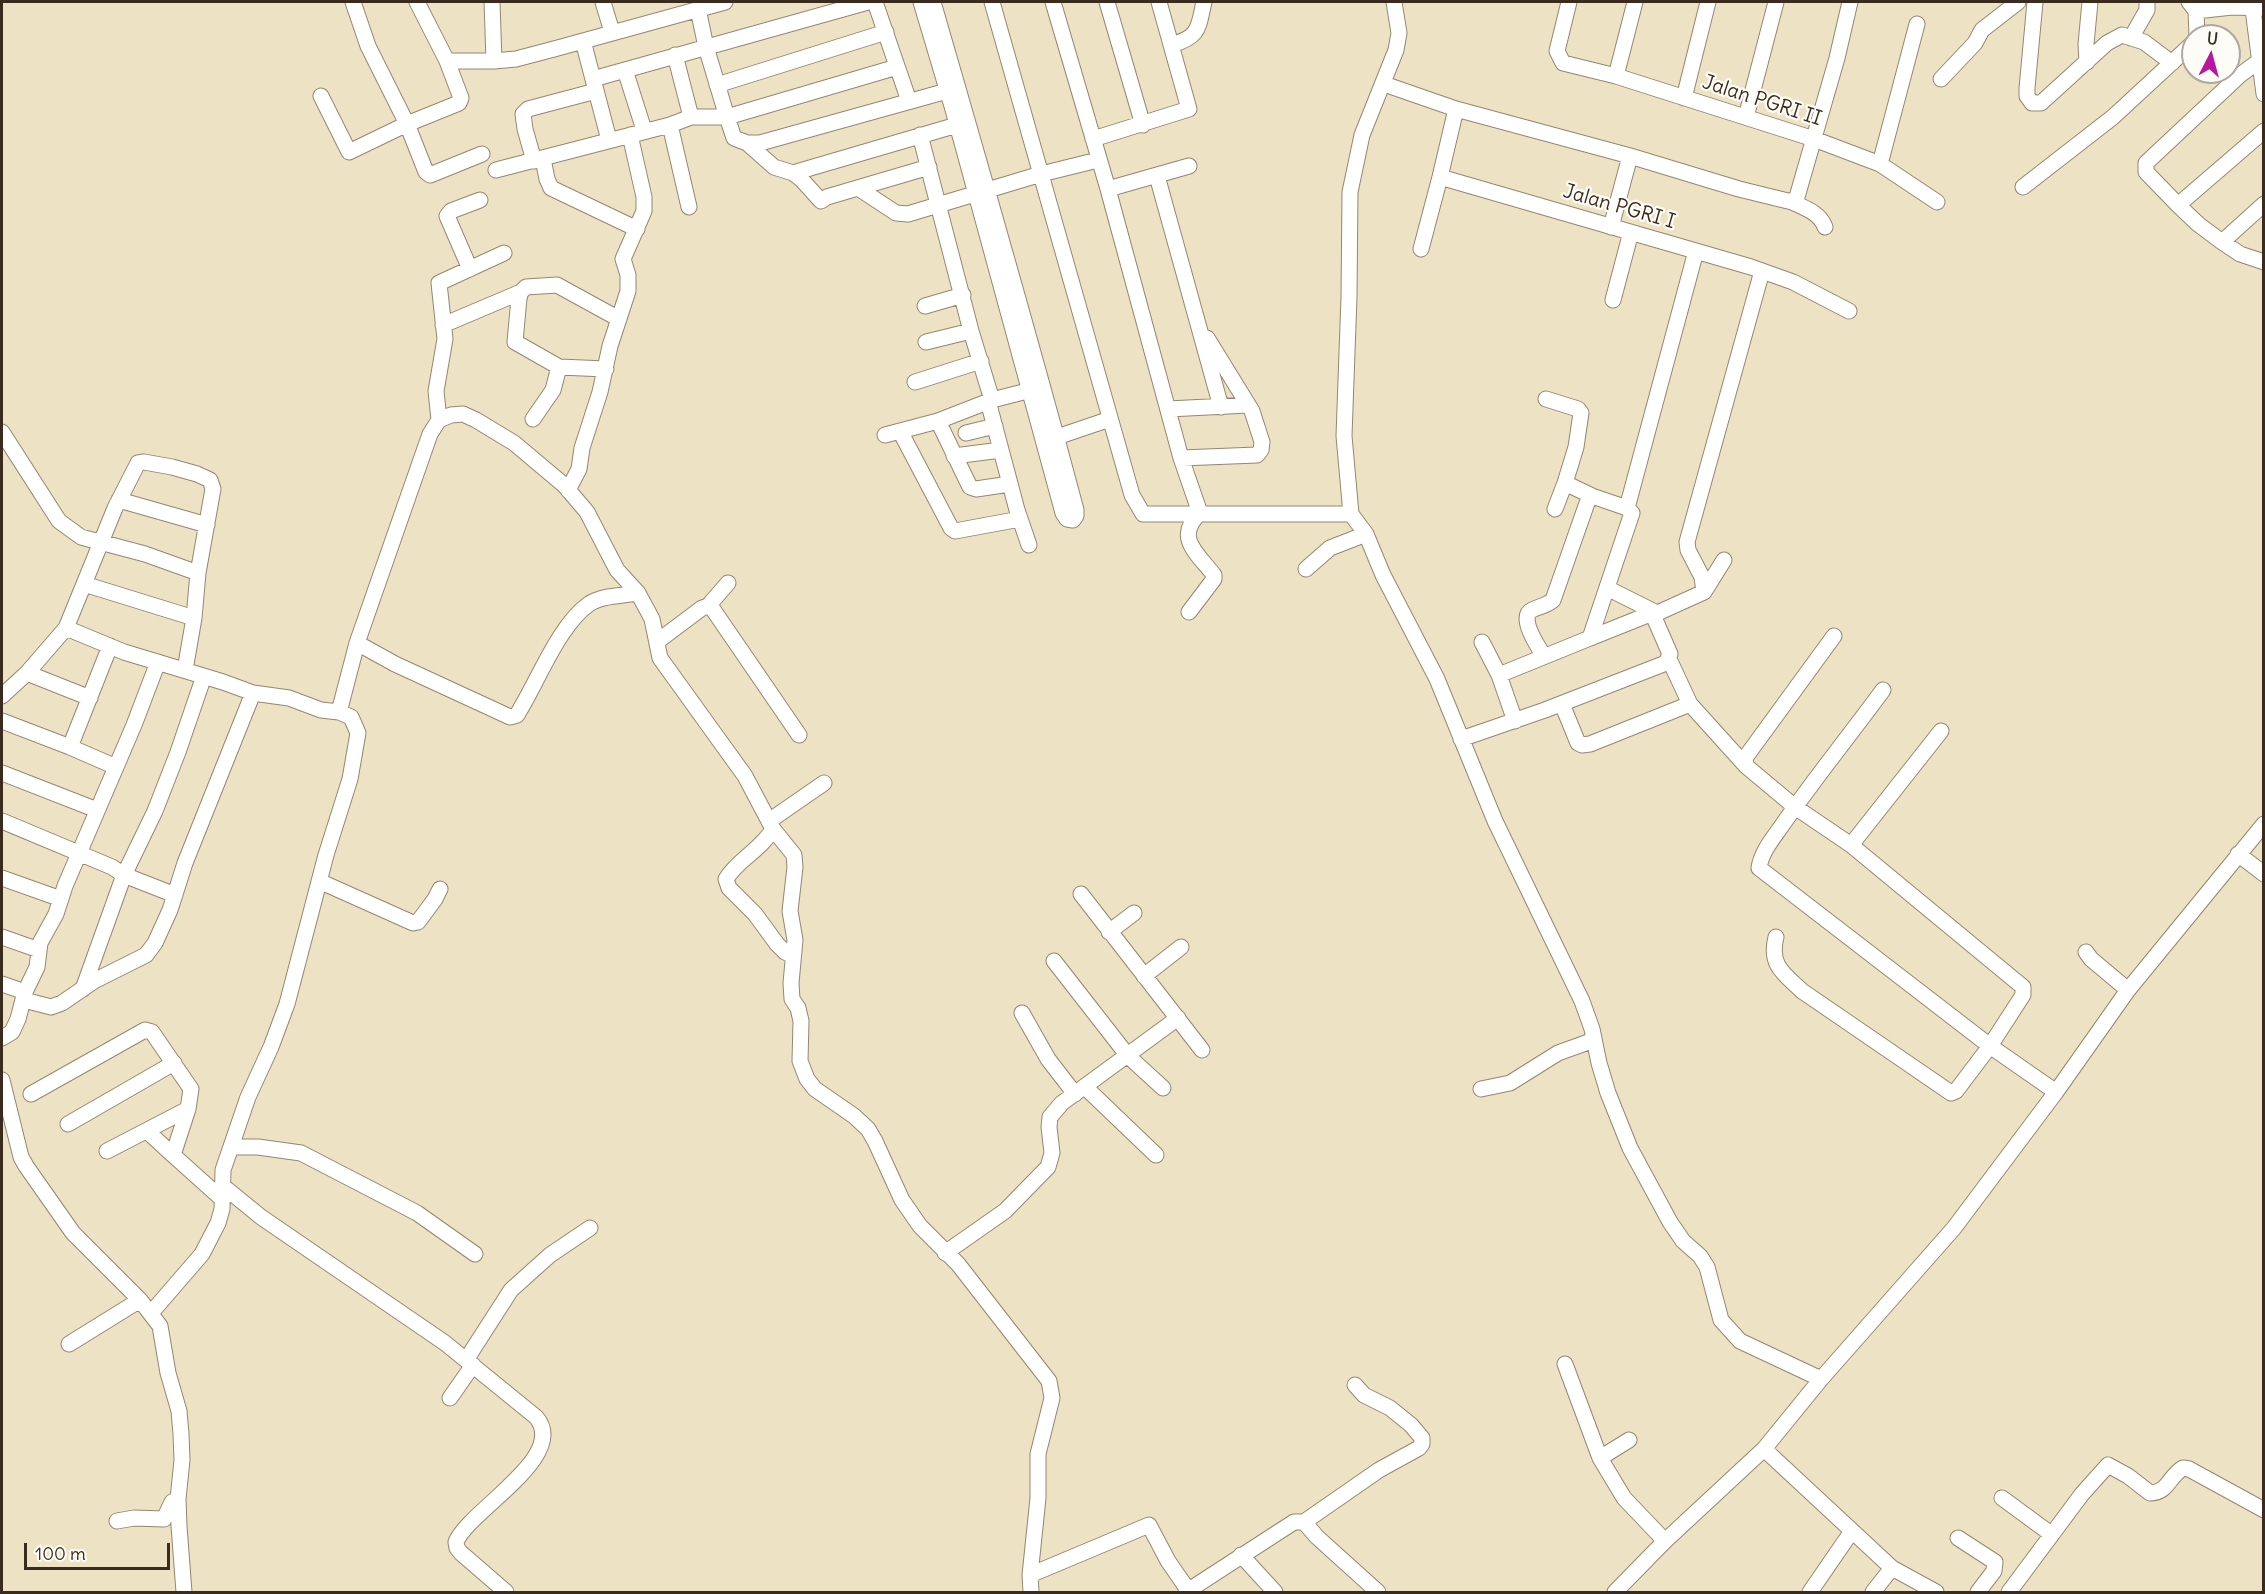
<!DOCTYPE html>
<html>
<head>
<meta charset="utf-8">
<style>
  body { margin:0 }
  #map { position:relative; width:2265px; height:1594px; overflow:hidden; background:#ede3c4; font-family:Delius,sans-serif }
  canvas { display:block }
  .frame { position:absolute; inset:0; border:3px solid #3b2a1e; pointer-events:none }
  .north { position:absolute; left:2181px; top:24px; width:60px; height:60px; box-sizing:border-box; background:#fdfcf7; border:2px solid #afa8a0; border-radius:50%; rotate:6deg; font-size:16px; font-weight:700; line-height:24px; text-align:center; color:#3b2a1e }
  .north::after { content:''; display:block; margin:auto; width:21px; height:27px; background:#b5179e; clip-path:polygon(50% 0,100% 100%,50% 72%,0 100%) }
  .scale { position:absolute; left:24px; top:1543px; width:146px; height:27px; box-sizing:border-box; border:3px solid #3b2a1e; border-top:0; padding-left:8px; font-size:18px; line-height:21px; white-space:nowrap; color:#3b2a1e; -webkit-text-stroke:4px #fdfcf7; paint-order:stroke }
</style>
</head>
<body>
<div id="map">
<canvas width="2265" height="1594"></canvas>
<div class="frame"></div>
<div class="north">U</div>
<div class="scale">100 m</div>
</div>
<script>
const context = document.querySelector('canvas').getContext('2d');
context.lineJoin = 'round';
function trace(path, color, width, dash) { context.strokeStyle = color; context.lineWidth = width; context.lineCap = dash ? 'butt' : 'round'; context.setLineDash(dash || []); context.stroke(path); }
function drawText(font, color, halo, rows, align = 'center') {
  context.font = font + ' Delius,sans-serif'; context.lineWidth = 4.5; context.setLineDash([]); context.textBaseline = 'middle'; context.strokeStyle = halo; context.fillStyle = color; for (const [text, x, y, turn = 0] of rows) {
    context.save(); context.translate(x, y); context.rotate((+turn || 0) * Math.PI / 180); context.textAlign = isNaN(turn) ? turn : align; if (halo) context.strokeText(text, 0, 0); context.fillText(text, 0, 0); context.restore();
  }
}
const minor = new Path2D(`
  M353 2 368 46 407 124 426 172 430 175 482 154
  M417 2 447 61
  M492 2 494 61 516 59 554 49 725 2
  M603 2 612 32
  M875 2 909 101
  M921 2 952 106 1063 513 1067 519 1073 520 1076 516V510C1031 340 982 171 933 2
  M992 2 1132 495 1143 514H1351
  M1053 2 1108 189 1181 458 1200 513
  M1107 2 1143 125
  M1394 2 1399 33 1396 50 1362 135 1350 192 1349 297 1344 436 1351 514 1366 534 1383 575 1437 679 1495 821 1582 1001 1592 1029 1599 1063 1608 1093 1630 1148 1670 1222 1683 1241 1700 1256 1707 1267 1721 1320 1740 1341 1821 1379
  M1569 2 1557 51 1563 63 1616 76 1814 139 1880 164 1937 202
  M2035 2 2027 88V96L2032 103H2041L2107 43 2122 35 2144 42 2172 63
  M2189 2 2196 11 2197 36
  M2252 2 2264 94
  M698 9 706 47 727 117 897 67
  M2196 11 2232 7 2264 8
  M2131 38 2147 10V2
  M583 41 609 140
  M1171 45C1200 37 1198 28 1204 2
  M675 55 691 117
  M2259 61 2240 75 2146 163V172L2178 205 2264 131
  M2087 62 2086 44 2090 2
  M625 70 644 130
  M1616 76 1635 2
  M593 79 868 2
  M1941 79 1975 43 1982 30 2018 2
  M1384 84 1456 109 1630 156
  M717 85 886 32
  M321 96 349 152 407 124 459 103 461 98 447 61H494
  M1684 98 1708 2
  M1456 109 1440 177 1751 267 1793 282 1849 311
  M1746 117 1776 2
  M670 125 689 207
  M920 135 971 331 992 400
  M1093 139 1189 109 1159 2
  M747 143 774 167 793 173 801 179 821 201 827 197 929 167
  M543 159 547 179 551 188 637 229
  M534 161 525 129 523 114 528 109 596 91
  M1880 164 1917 24
  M496 170 670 125 691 117H727L734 138 747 143H760L947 91
  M793 173 957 125
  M1157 176 1221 407
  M2023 187 2113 117 2193 43
  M858 188 896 213 908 214 1041 174 1098 160
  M1108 189 1189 166
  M1792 202C1805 208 1820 213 1825 227
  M2178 205 2198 224 2222 242 2264 204
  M1611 227 1630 156 1739 189 1792 202 1797 197 1837 58 1850 2
  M2222 242 2240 254 2264 262
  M1421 249 1440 177
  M470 269 447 216 451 211 480 200
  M521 292 519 298 515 342 559 367 606 369
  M1613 300 1631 232
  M925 306 963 295
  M443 325 521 292 526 287 557 285 619 319
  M926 342 971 331
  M915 382 981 361
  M1546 399 1578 409 1581 413 1576 447 1565 483 1592 496
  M988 401 1017 510 1029 545
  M1168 409 1248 405
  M533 419 553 390 559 367
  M439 420 436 391 445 339 439 283 504 253
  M938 421 970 487 976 489 1010 484
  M900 431 951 528 955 531 1020 519
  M2 432 59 521 81 537 145 554 198 573
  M966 433 995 426
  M885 435 938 421 992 400 1039 388
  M1057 437 1110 419
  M954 456 1001 450
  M1181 458 1257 455 1261 450 1262 442 1252 411 1207 338
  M568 490 579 469 582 448 600 392 610 346 628 291V275L623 259 644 211V197L630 135
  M119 500 207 525
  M1627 508 1696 251
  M1555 509 1565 483
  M1306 569 1330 548 1366 534
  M84 584 194 618
  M1607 588 1657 613
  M1704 592 1702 577 1688 550 1687 542 1762 271
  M708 606 728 583
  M1189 612 1214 579V575C1197 553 1174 537 1200 513
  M1653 615 1704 592 1724 560
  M66 628 124 652 223 682 253 693 289 698 321 710 339 712 357 643 430 434 439 420 451 415 463 414 476 420 514 443 564 485 587 512 617 570 638 593 652 619 660 658 745 776 773 829 794 855 795 867 790 911 795 940 791 983 792 999 798 1008 801 1021 800 1061 807 1079 815 1089 854 1116 868 1129 875 1141 902 1200 920 1226 958 1264 1049 1381 1052 1398 1038 1454V1498L1030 1575 1031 1592
  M658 641 702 608 708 606 712 608 799 735
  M1482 642 1499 675 1515 721
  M357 643 395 664 510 717 517 715 521 708C539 678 560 624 589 604 602 595 623 596 638 593
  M1669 659 1690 704 1746 766
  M27 673 90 698
  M1499 675 1590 638 1632 513 1627 508 1592 496 1587 503 1553 600C1546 606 1540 606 1532 610 1518 617 1538 647 1544 656
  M1883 690C1850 735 1815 778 1783 824 1774 837 1761 852 1759 868L1990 1046 2056 1092
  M2 696 27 673 66 628 115 508 138 463 144 462 172 467 197 474 210 480 213 489 198 573 194 618 185 670
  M1562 704 1578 743 1582 745 1590 744 1690 704
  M2 721 70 747 110 646
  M1461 739 1545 710 1666 663 1670 654 1653 615 1650 614 1590 638
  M70 747 116 767
  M2 773 97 810
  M2 821 112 867 124 875 175 895
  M769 821 824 783
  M773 829C761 850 738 859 726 879L729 888 755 914 777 944 785 952 793 956
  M1851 845 1941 731
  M2238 854 2264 874
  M2 878 61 899
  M319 881 413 923 418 922 435 899 440 889
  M1081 894 1202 1050
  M1109 932 1134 913
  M2 937 39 950
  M1776 937C1769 965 1783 973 1802 991L1951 1093 1956 1091 1990 1046 2023 995V987L1851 845 1795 807 1746 766 1745 758 1834 636
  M2086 952 2091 959 2128 990
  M1054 961 1128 1056 1163 1088
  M1144 976 1181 947
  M2 984 25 992
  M83 989 124 875 155 811 178 752 204 676
  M24 1000 51 1007 62 1003 94 981 146 955 155 943 170 910 185 863 253 693
  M1022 1013 1048 1059 1075 1094
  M2 1038 12 1032 18 1019 25 992 37 967 40 943 56 914 65 886 134 725 158 662
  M2 1080 21 1157 26 1166 73 1233 140 1300 160 1326 168 1373 179 1411 181 1434 182 1460 178 1499 179 1526 184 1592
  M1085 1087 1156 1155
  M1481 1089 1510 1083 1558 1053 1594 1040
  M31 1094 145 1030 152 1032 191 1089 188 1109 173 1155 222 1199
  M68 1124 174 1063
  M147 1131 173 1155
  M231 1147H258L301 1153 417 1213 475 1254
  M107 1151 188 1109
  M223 1186 261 1217 445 1343 536 1417C570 1456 469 1510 456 1542L457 1548 461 1553 506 1592
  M945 1253 1005 1211 1048 1167 1052 1153 1049 1127 1050 1117 1062 1103 1178 1018
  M151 1313 202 1254 218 1223 222 1209 223 1170 248 1097 271 1047 287 1004 326 855 350 779 358 733 351 717 339 712
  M69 1344 140 1300
  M466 1360 511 1290 550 1255 590 1228
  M1565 1364 1600 1458 1624 1498 1665 1541
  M1355 1385 1364 1395 1390 1408 1411 1425 1422 1438V1444L1419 1448 1379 1470 1304 1522 1317 1537 1378 1592
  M450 1398 473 1365
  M1764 1449 1892 1568 1936 1592
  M1600 1458 1629 1440
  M2002 1498 2051 1534
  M117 1521 134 1518 164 1519 172 1502 178 1499
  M1958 1538 1995 1562 1994 1571 1978 1592
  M1241 1555 1275 1592
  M1030 1575 1149 1525 1168 1561 1188 1590
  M1186 1592 1294 1522H1304
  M1615 1592 1665 1541 1764 1449 1821 1379 1954 1228 2056 1092 2128 990 2264 824
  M1810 1592 1852 1531
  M1873 1592 1892 1568
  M2009 1592 2082 1494 2108 1465 2128 1476 2150 1493C2168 1493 2169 1476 2183 1468L2189 1469 2264 1510`);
const streetNames = [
  ["Jalan PGRI II",1762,101,18],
  ["Jalan PGRI I",1619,207,16]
];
trace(minor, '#948671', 17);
trace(minor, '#fff', 15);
drawText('20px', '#3b2a1e', '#fdfcf7', streetNames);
</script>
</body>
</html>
